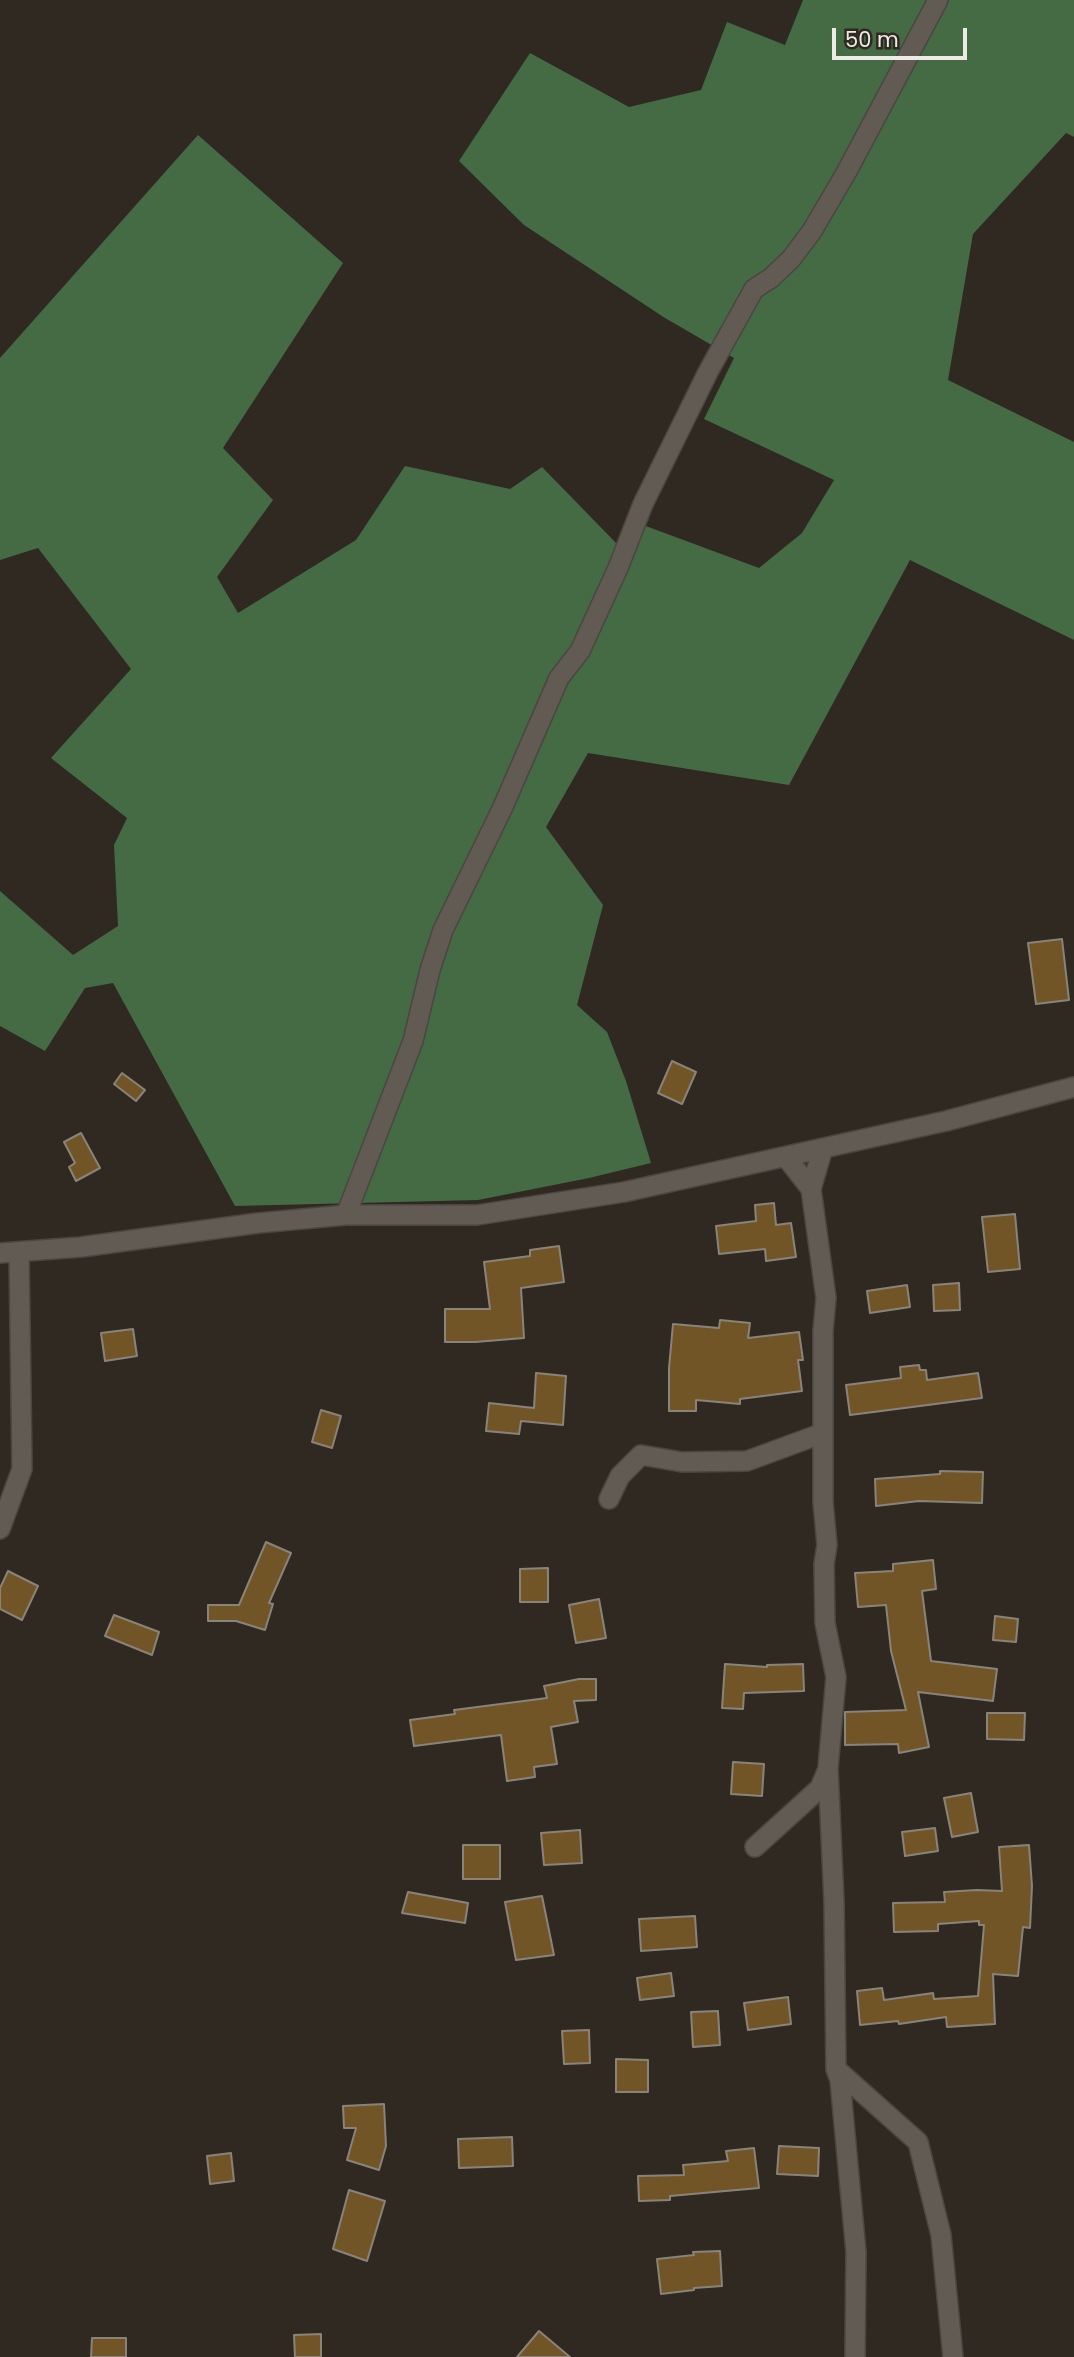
<!DOCTYPE html>
<html>
<head>
<meta charset="utf-8">
<style>
  body { margin:0 }
  #map { position:relative; width:1074px; height:2357px; overflow:hidden; background:#2f2922; font-family:Poppins,sans-serif }
  canvas { display:block }
  .scale { position:absolute; left:832px; top:28px; width:135px; height:32px; box-sizing:border-box; border:4px solid #eeebe6; border-top:0; padding-left:9px; font-size:21px; line-height:24px; white-space:nowrap; color:#eeebe6; -webkit-text-stroke:5px #2f2922; paint-order:stroke }
</style>
</head>
<body>
<div id="map">
<canvas width="1074" height="2357"></canvas>
<div class="scale">50 m</div>
</div>
<script>
const context = document.querySelector('canvas').getContext('2d');
context.lineJoin = 'round';
function fill(path, color) { context.fillStyle = color; context.fill(path, 'evenodd'); }
function trace(path, color, width, dash) { context.strokeStyle = color; context.lineWidth = width; context.lineCap = dash ? 'butt' : 'round'; context.setLineDash(dash || []); context.stroke(path); }
const forest = new Path2D(`
  M803 0H1074V137L1066 133 973 234 948 380 1074 442V640L910 560 789 785 588 753 546 827 603 905 577 1005 607 1032 626 1081 651 1163 589 1178 478 1200 235 1206 113 983 85 988 45 1051 0 1026V891L73 955 118 926 114 845 127 818 51 758 131 669 38 548 0 560V358L198 135 343 263 223 448 273 500 217 577 238 613 356 540 405 466 510 489 542 467 618 545 643 525 759 568 802 533 834 480 704 419 734 358 665 318 524 225 459 161 530 53 629 107 701 90 727 22 785 45Z`);
const building = new Path2D(`
  M1062 939 1069 1000 1036 1004 1028 943Z
  M672 1061 696 1072 682 1104 658 1093Z
  M122 1073 145 1090 136 1101 114 1084Z
  M81 1133 100 1168 76 1181 69 1167 75 1163 64 1142Z
  M774 1203 776 1225 791 1223 796 1257 766 1261 765 1249 719 1254 716 1226 756 1221 755 1205Z
  M1015 1214 1020 1269 988 1272 982 1217Z
  M559 1246 564 1282 521 1288 524 1338 475 1342H445V1309H490L484 1262 530 1256V1250Z
  M959 1283 960 1310 934 1311 933 1285Z
  M907 1285 910 1307 870 1313 867 1291Z
  M720 1320 750 1323 748 1338 799 1332 803 1360H798L802 1391 740 1399V1404L696 1400V1411H669V1368L673 1324 719 1328Z
  M133 1329 137 1356 105 1361 101 1333Z
  M919 1365 920 1370H926L927 1380 978 1373 982 1398 850 1415 846 1385 901 1378 900 1367Z
  M536 1373 566 1376 563 1425 521 1421 519 1434 486 1431 489 1403 534 1408Z
  M321 1410 341 1416 332 1448 312 1442Z
  M940 1471 983 1472 982 1503 919 1501 876 1506 875 1479 940 1474Z
  M266 1542 291 1553 269 1603 273 1604 265 1630 236 1621H208V1605H239Z
  M933 1560 936 1589 922 1591 931 1661 997 1669 993 1701 918 1692 929 1747 899 1753 898 1744 845 1745V1712L906 1710 891 1651 886 1605 858 1607 855 1573 893 1571V1564Z
  M548 1568V1602H520V1569Z
  M8 1571 38 1586 22 1620 0 1609V1588Z
  M599 1599 606 1638 576 1643 569 1605Z
  M114 1615 159 1632 152 1655 105 1636Z
  M995 1616 1018 1619 1016 1642 993 1640Z
  M725 1664 767 1667V1665L803 1664 804 1691 744 1693 743 1709 722 1708Z
  M579 1679H596V1700L574 1701 578 1722 551 1727 557 1764 534 1767 535 1777 507 1781 501 1735 414 1746 410 1720 455 1714 454 1710 547 1698 544 1686Z
  M987 1713H1025L1024 1740 987 1739Z
  M733 1762 764 1764 762 1796 731 1794Z
  M971 1793 978 1832 952 1837 944 1798Z
  M935 1828 938 1851 905 1856 902 1832Z
  M580 1830 582 1863 544 1865 541 1833Z
  M463 1845H500V1879H463Z
  M1029 1845 1032 1886 1030 1928 1023 1927 1018 1976 993 1974 995 2024 947 2027 946 2017 899 2024 898 2021 860 2025 857 1991 882 1988 884 2000 933 1993 934 1999 978 1996 984 1925H979V1921L938 1924V1931L894 1932 893 1903 945 1902 944 1892 977 1890 1002 1891 999 1847Z
  M408 1892 468 1903 465 1923 402 1913Z
  M542 1896 554 1955 516 1960 505 1902Z
  M695 1916 697 1947 641 1951 639 1919Z
  M671 1973 674 1996 640 2000 637 1978Z
  M788 1997 791 2024 748 2030 744 2003Z
  M718 2011 720 2045 693 2047 691 2012Z
  M589 2030 590 2063 564 2064 562 2031Z
  M616 2059 648 2060V2092H616Z
  M384 2104 386 2146 379 2170 347 2160 356 2128H344L343 2106Z
  M512 2137 513 2166 459 2168 458 2139Z
  M779 2146 819 2148 818 2176 777 2174Z
  M754 2148 759 2188 670 2196V2200L639 2201 638 2176 684 2175 683 2165 728 2161 726 2151Z
  M231 2153 234 2181 210 2184 207 2156Z
  M349 2190 385 2201 367 2261 333 2249Z
  M720 2251 722 2286 694 2288V2290L661 2294 657 2259 694 2255 693 2252Z
  M539 2331 570 2357H517Z
  M321 2334V2357H295L294 2335Z
  M92 2338H126V2357H91Z`);
const minor = new Path2D(`
  M823 1148 811 1189 826 1298 823 1331V1502L827 1545 824 1564 825 1623 836 1677 828 1768 834 1902 836 2069 918 2142 941 2235 953 2357
  M786 1157 811 1189
  M346 1215 413 1041 430 970 443 930 502 809 559 678 580 651 618 568 643 504 708 372 754 289 771 278 791 259 812 231 846 173 938 0
  M0 1253 81 1247 258 1223 346 1215H477L624 1192 946 1121 1074 1087
  M609 1499 620 1476 641 1455 682 1462 747 1461 823 1433
  M0 1529 22 1469 19 1252
  M755 1847 820 1788 828 1769
  M836 2069 840 2080 856 2252 855 2357`);
fill(forest, '#456b45');
fill(building, '#715526');
trace(building, '#89837a', 2);
trace(minor, '#4b4640', 22);
trace(minor, '#615b53', 19);
</script>
</body>
</html>
